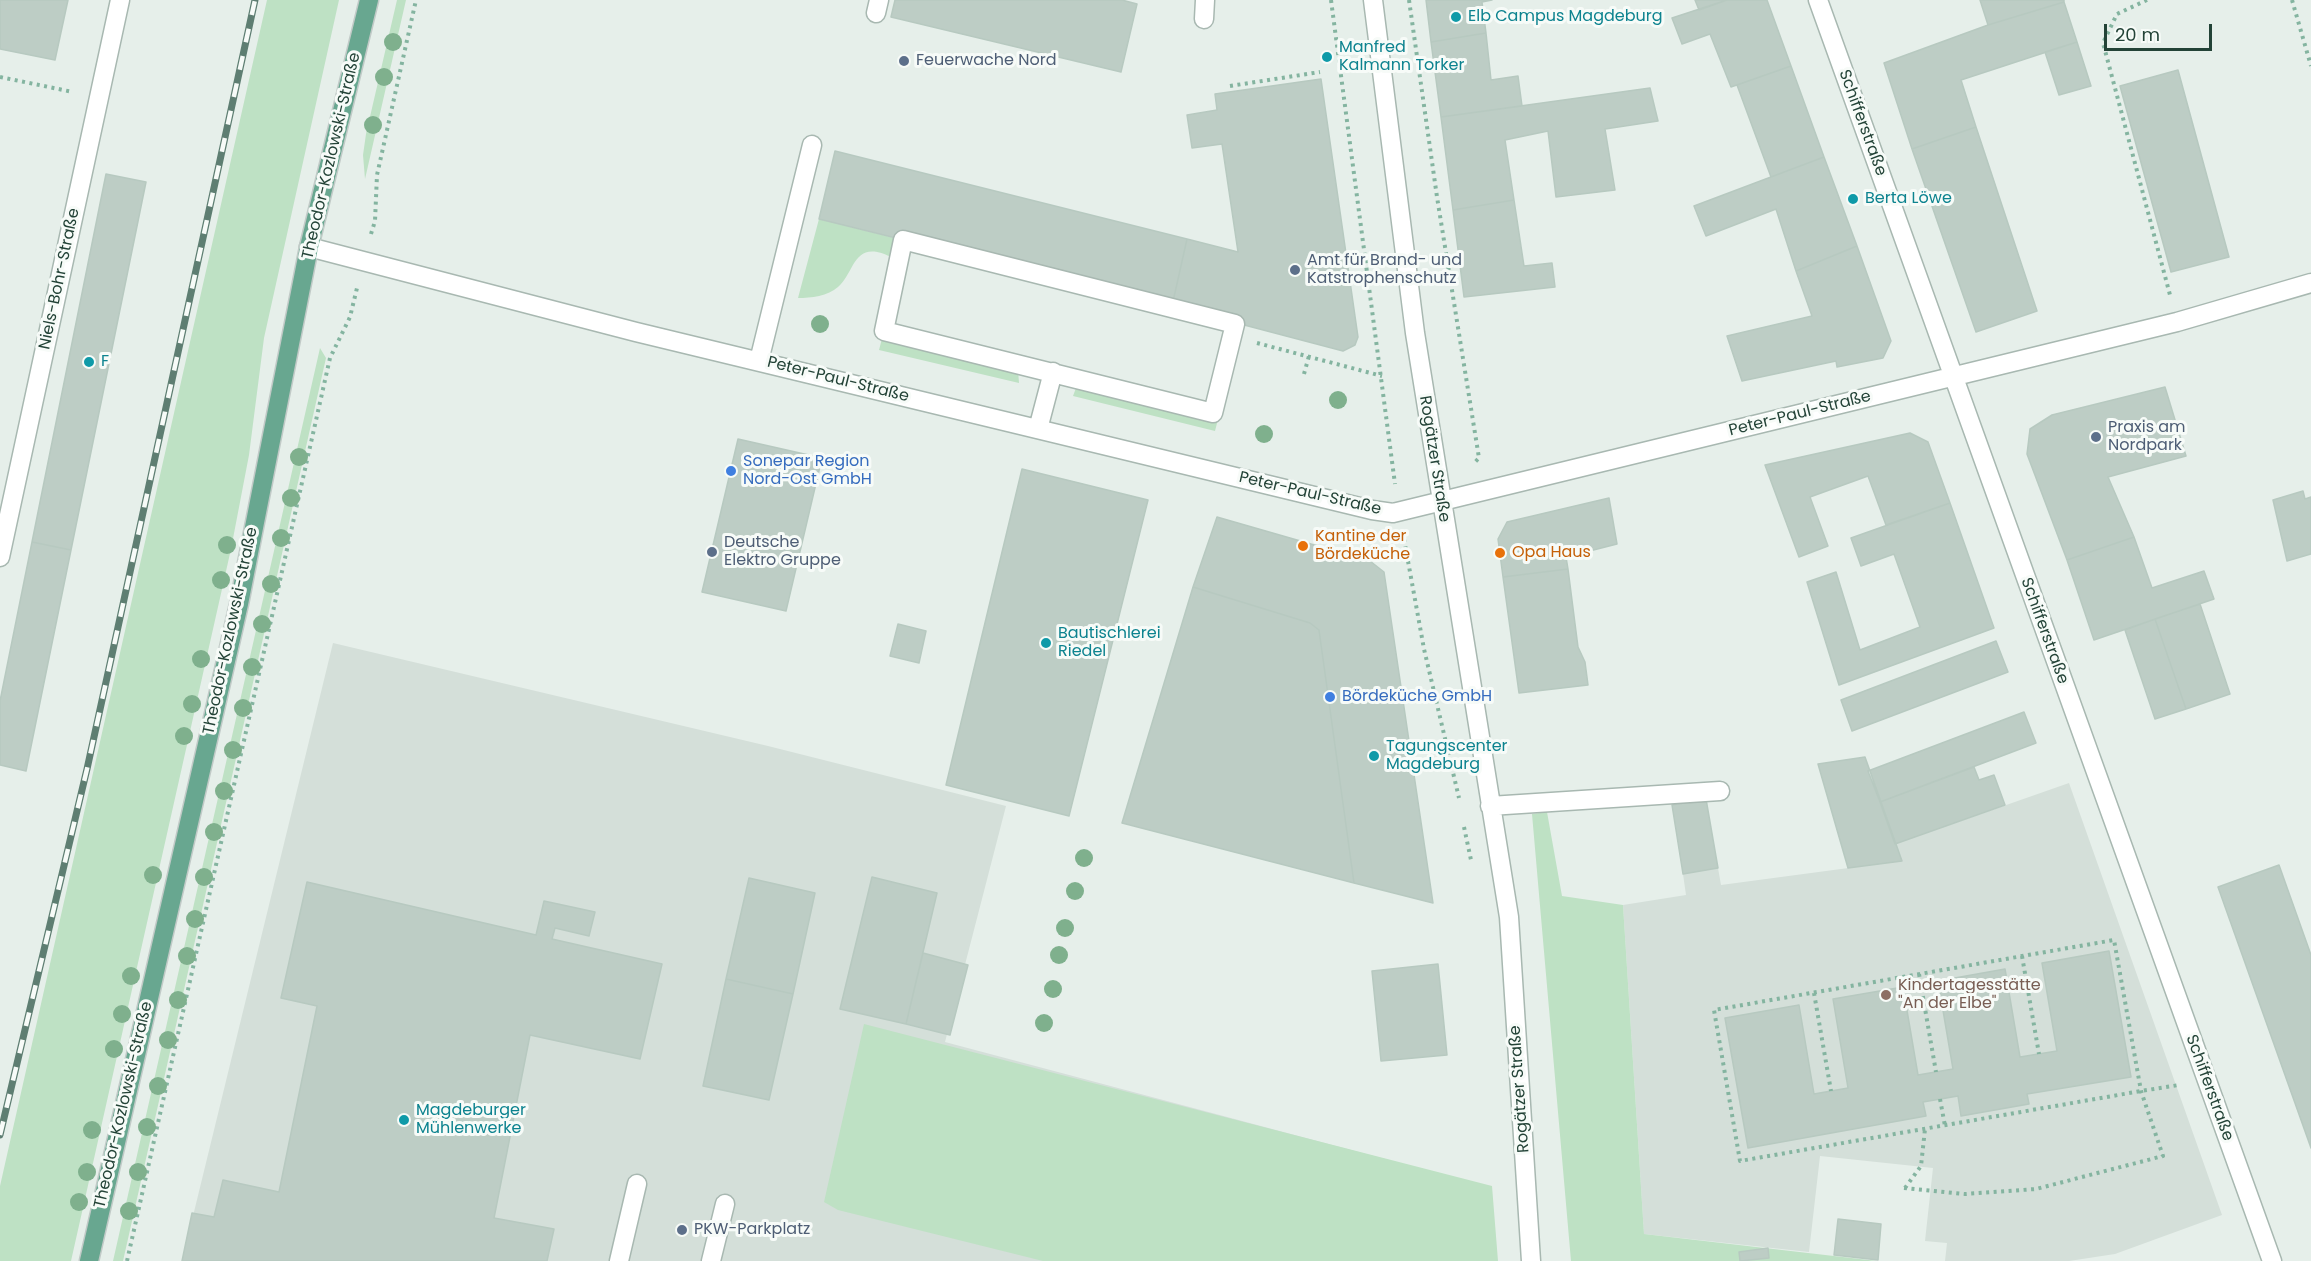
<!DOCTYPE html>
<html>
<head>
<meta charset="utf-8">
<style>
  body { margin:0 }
  #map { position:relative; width:2311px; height:1261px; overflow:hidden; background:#e6efea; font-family:Poppins,sans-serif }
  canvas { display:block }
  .scale { position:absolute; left:2104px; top:24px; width:108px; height:27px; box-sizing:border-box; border:3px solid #234337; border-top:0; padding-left:8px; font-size:18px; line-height:21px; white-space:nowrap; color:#234337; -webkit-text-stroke:4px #f7fbf8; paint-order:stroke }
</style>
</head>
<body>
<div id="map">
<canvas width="2311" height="1261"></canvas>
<div class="scale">20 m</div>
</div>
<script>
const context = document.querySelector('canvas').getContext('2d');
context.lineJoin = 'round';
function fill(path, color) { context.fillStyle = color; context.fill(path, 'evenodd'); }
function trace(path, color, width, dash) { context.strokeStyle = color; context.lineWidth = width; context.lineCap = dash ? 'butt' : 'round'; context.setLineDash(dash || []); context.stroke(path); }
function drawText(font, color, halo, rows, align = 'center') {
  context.font = font + ' Poppins,sans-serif'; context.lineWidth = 6; context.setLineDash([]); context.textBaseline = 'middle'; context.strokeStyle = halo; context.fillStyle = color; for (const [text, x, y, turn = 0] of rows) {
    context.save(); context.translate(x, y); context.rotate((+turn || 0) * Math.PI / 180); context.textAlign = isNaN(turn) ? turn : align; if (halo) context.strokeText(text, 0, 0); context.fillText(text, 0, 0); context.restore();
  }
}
const built = new Path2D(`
  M333 643 768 746 1006 806 945 1042 1449 1176 1454 1261H182Z
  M2069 783 2222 1215 2115 1254 2069 1261H1945L1947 1243 1925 1241 1933 1168 1820 1156 1809 1252 1644 1234 1623 905 1686 895 1683 874 1718 868 1721 885 1901 861 1895 844Z`);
const green = new Path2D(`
  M267 0H339L264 338 249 455 231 549 71 1261H0V1186Z
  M397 0H406L365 179 363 155 366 134Z
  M819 219 903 240 891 257C853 238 855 273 838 287 828 296 811 298 798 298Z
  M1242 326 1215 431 1073 396 1076 388 1213 413Z
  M884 331 1018 370 1019 383 879 350Z
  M320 348 326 358 123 1261H113Z
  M1547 812 1562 896 1623 905 1644 1234 1877 1261H1571L1532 814Z
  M864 1024 1492 1186 1498 1261H1043L838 1210 824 1202Z`);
const building = new Path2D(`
  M0 0H68L55 60 0 49Z
  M895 0H1122L1137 4 1121 72 891 17Z
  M1426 0H1492L1482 2 1486 33 1431 42Z
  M1695 0H1727L1699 10Z
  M1727 0H1767L1791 66 1731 87 1710 34 1682 44 1672 18Z
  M1980 0H2064V2L1988 25Z
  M2064 2 2077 42 1961 80 1976 127 1912 149 1884 63 1988 25Z
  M1486 33 1491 80 1518 76 1522 106 1441 117 1431 42Z
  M2077 42 2091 86 2059 95 2045 52Z
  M1791 66 1824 157 1771 177 1737 85Z
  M2178 70 2229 257 2171 272 2120 86Z
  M1321 79 1358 337 1355 345 1343 351 1172 306 1187 239 1238 252 1222 144 1192 148 1187 115 1217 110 1215 94Z
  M1650 88 1658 121 1605 129 1615 190 1556 197 1548 131 1505 140 1514 200 1453 210 1441 117Z
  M1976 127 2037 311 1976 332 1912 149Z
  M835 151 1187 239 1172 306 819 219Z
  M1824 157 1857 246 1796 271 1776 209 1706 236 1694 206Z
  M106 174 146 182 71 550 32 542Z
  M1514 200 1524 266 1552 263 1555 287 1464 297 1453 210Z
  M1857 246 1891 341 1883 358 1837 367 1836 361 1742 381 1727 336 1812 316 1796 271Z
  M2165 387 2186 456 2108 477 2134 537 2067 560 2027 454 2030 429 2052 415Z
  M1910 433 1928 442 1950 503 1886 525 1868 476 1810 497 1828 546 1799 557 1765 465Z
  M738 439 822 458 786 611 702 592Z
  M1022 469 1148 500 1069 816 946 785Z
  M2303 491 2305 499 2311 497V554L2287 561 2273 500Z
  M1609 498 1617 544 1566 557 1568 569 1503 577 1498 539 1507 522Z
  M1950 503 1994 628 1839 685 1807 582 1836 572 1860 650 1920 627 1894 554 1861 566 1851 538Z
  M1217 517 1370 561 1384 572 1433 903 1354 883 1319 630 1310 623 1193 587Z
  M2134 537 2152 588 2204 571 2214 599 2094 640 2067 560Z
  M32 542 71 550 26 771 0 765V701Z
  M1568 569 1578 647 1585 662 1588 685 1519 693 1503 577Z
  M1193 587 1310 623 1319 630 1354 883 1122 823Z
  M2200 604 2230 694 2186 709 2155 619Z
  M2155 619 2186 709 2155 719 2125 630Z
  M898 624 926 631 919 663 890 656Z
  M1996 641 2008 672 1852 731 1841 700Z
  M2024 712 2036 743 1880 802 1868 771Z
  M1865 757 1902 861 1848 868 1818 764Z
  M1974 767 1979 780 1994 775 2005 805 1895 844 1880 802Z
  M1706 799 1718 868 1683 874 1672 805Z
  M2279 865 2311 955V1148L2218 887Z
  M872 877 937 893 906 1024 840 1009Z
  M749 878 815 893 793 994 726 979Z
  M307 882 536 935 544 901 595 912 589 936 555 928 552 939 662 964 640 1059 530 1035 494 1218 554 1229 547 1261H182L192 1213 214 1217 223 1180 279 1192 317 1006 281 998Z
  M2109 951 2131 1077 2027 1094 2029 1104 1961 1116 1958 1096 1923 1102 1926 1116 1748 1148 1725 1018 1799 1005 1814 1094 1848 1088 1833 999 1903 987 1918 1075 1953 1069 1938 981 2005 969 2020 1057 2057 1051 2042 963Z
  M923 953 968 965 950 1035 906 1024Z
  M1438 964 1447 1055 1381 1061 1372 971Z
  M726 979 793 994 769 1100 703 1086Z
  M1838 1219 1881 1224 1878 1260 1834 1255Z
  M1768 1248 1769 1258 1740 1261 1739 1252Z`);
const path = new Path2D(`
  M1331 0 1395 484
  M1409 0 1437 197 1479 458 1474 463
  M2147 0 2117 14 2103 43 2170 295
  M2292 0 2311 66
  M0 77 73 92
  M1230 86 1320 72
  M371 234 375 221 377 175 416 0
  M1257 343 1382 376
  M1304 374 1309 356
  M1404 539 1424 649 1459 798
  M1464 827 1471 860
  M2022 956 2039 1054
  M1919 974 1936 1072
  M1814 993 1831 1091
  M1940 1099 1945 1126
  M1904 1188 1965 1194 2036 1189 2163 1156 2141 1091 2114 940 1714 1010 1740 1161 2141 1091 2179 1085
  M1905 1188 1921 1166 1925 1129
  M127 1261 330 358 350 317 357 288`);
const minor = new Path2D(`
  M1373 0 1415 333 1509 917 1531 1261
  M1818 0 2272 1261
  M876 13 879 0
  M1204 19 1205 0
  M903 240 1235 324 1213 413 884 331Z
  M309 247 636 332 1372 510 1393 513 2177 322 2311 283
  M759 361 812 145
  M1038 429 1053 372
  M0 557 120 0
  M1490 806 1720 791
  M619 1261 637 1184
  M711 1261 725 1204`);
const major = new Path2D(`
  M89 1261 239 604 309 247 369 0`);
const rail = new Path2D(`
  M0 1135 87 769 255 0`);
const trees = [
  [393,42],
  [384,77],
  [373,125],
  [820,324],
  [1338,400],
  [1264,434],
  [299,457],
  [291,498],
  [281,538],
  [227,545],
  [221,580],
  [271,584],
  [262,624],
  [201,659],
  [252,667],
  [192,704],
  [243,708],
  [184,736],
  [233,750],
  [224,791],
  [214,832],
  [1084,858],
  [153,875],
  [204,877],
  [1075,891],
  [195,919],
  [1065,928],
  [1059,955],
  [187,956],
  [131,976],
  [1053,989],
  [178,1000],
  [122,1014],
  [1044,1023],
  [168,1040],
  [114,1049],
  [158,1086],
  [147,1127],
  [92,1130],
  [87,1172],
  [138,1172],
  [79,1202],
  [129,1211]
];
const markers = [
  [1456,17,6,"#0f9aa8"],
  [1327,57,6,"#0f9aa8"],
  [904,61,6,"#5c6f8a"],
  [1853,199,6,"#0f9aa8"],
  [1295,270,6,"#5c6f8a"],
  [89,362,6,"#0f9aa8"],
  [2096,437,6,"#5c6f8a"],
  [731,471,6,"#3f7fe0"],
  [1303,546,6,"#e8710a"],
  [712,552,6,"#5c6f8a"],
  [1500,553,6,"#e8710a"],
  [1046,643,6,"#0f9aa8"],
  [1330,697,6,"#3f7fe0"],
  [1374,756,6,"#0f9aa8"],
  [1886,995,6,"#8d6e63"],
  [404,1120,6,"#0f9aa8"],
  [682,1230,6,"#5c6f8a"]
];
const cultureNames = [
  ["Elb Campus Magdeburg",1468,17],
  ["Manfred",1339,48],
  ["Kalmann Torker",1339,66],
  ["Berta Löwe",1865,199],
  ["F",101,362],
  ["Bautischlerei",1058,634],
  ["Riedel",1058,652],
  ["Tagungscenter",1386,747],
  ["Magdeburg",1386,765],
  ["Magdeburger",416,1111],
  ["Mühlenwerke",416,1129]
];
const serviceNames = [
  ["Feuerwache Nord",916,61],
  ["Amt für Brand- und",1307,261],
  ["Katstrophenschutz",1307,279],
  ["Praxis am",2108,428],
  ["Nordpark",2108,446],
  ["Deutsche",724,543],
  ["Elektro Gruppe",724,561],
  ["PKW-Parkplatz",694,1230]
];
const streetNames = [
  ["Schifferstraße",1862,123,70],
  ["Theodor-Kozlowski-Straße",332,156,-77],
  ["Niels-Bohr-Straße",60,279,-78],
  ["Peter-Paul-Straße",838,380,14],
  ["Peter-Paul-Straße",1800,414,-14],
  ["Rogätzer Straße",1434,459,81],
  ["Peter-Paul-Straße",1310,494,13],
  ["Theodor-Kozlowski-Straße",231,631,-78],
  ["Schifferstraße",2044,631,70],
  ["Schifferstraße",2209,1088,70],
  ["Rogätzer Straße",1520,1089,-94],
  ["Theodor-Kozlowski-Straße",124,1105,-77]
];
const shopNames = [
  ["Sonepar Region",743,462],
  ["Nord-Ost GmbH",743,480],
  ["Bördeküche GmbH",1342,697]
];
const foodNames = [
  ["Kantine der",1315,537],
  ["Bördeküche",1315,555],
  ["Opa Haus",1512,553]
];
const educationNames = [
  ["Kindertagesstätte",1898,986],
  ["\"An der Elbe\"",1898,1004]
];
fill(built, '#d4dfd9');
fill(green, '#bee1c4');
fill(building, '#bdcdc5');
trace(building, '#b7c9c0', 1.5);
trace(minor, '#a8b8b1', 21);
trace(major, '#c1cac7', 21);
trace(path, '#84b4a0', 4, [3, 4.5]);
trace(minor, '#fff', 18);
trace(major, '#68a790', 18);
trace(rail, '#5e7e72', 7);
trace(rail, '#f7fbf8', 4.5, [14]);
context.fillStyle = '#7fb08d';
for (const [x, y] of trees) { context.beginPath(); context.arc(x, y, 9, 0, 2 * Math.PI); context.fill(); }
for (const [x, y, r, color] of markers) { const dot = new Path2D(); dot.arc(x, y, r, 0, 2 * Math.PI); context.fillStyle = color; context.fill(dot); trace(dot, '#f7fbf8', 2); }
drawText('16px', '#0d838f', '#f7fbf8', cultureNames, 'left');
drawText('16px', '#4e5e75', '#f7fbf8', serviceNames, 'left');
drawText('16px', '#234337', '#f7fbf8', streetNames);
drawText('16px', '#366cbe', '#f7fbf8', shopNames, 'left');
drawText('16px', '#c56008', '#f7fbf8', foodNames, 'left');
drawText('16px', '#785e54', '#f7fbf8', educationNames, 'left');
</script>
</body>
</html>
